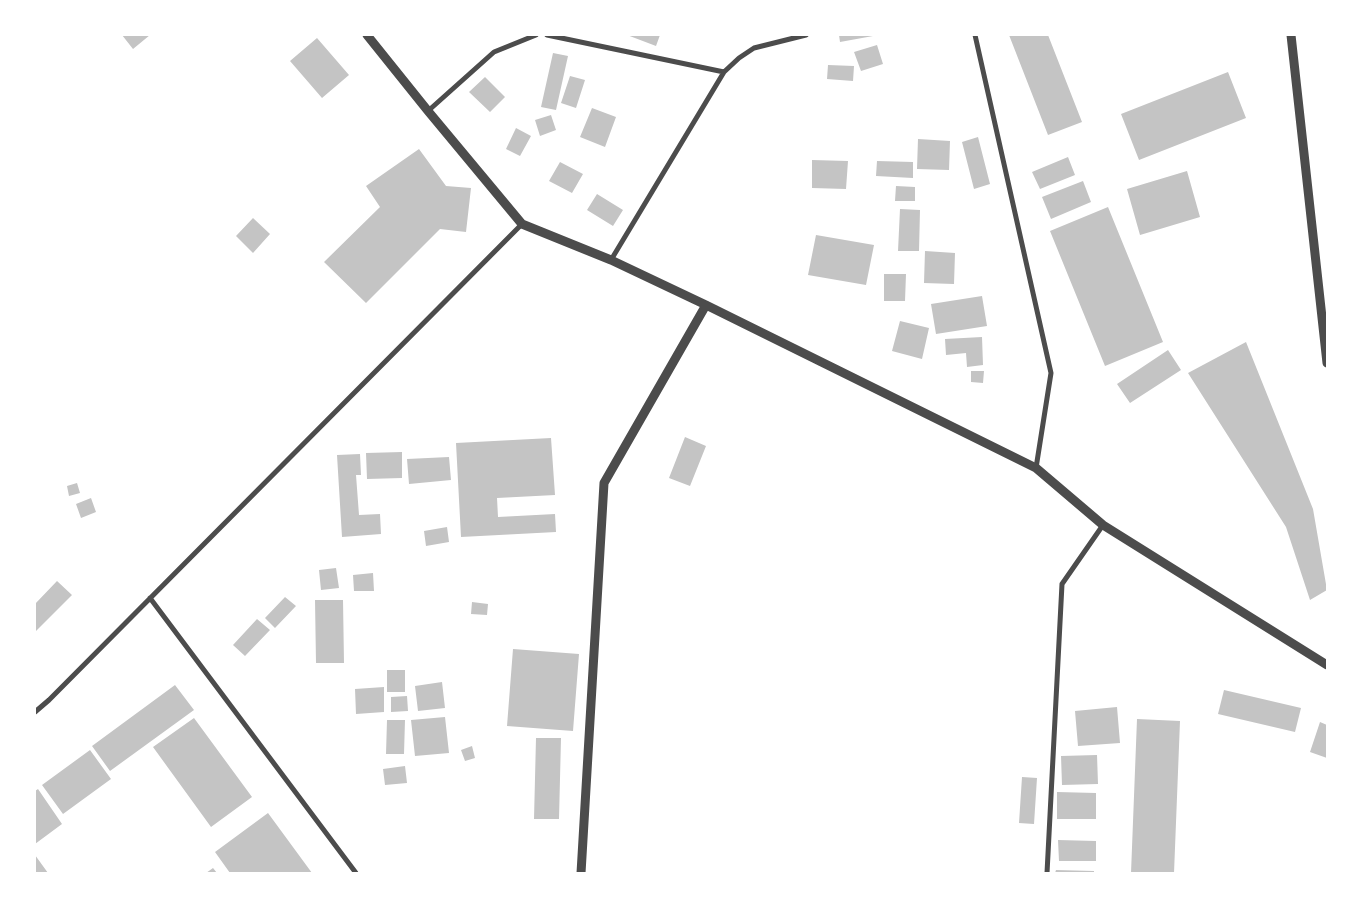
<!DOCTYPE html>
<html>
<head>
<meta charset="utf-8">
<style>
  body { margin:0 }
  #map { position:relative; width:1362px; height:908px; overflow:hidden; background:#fff; font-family:"Public Sans",sans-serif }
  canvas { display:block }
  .frame { position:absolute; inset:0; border:36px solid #fff; pointer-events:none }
</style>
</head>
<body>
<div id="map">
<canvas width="1362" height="908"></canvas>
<div class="frame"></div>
</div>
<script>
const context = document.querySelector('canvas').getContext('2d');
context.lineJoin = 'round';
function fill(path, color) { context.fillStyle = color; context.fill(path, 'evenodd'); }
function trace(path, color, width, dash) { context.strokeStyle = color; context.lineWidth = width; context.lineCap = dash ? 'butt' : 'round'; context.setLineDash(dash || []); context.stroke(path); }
const building = new Path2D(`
  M122 35H150L133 49Z
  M627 35H660L656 46Z
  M839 35H873V36L840 42Z
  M1009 35H1048L1082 122 1048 135Z
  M317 38 349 75 322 98 290 61Z
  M877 45 883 64 861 71 854 52Z
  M553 53 568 56 556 110 541 107Z
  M828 65 854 66 853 81 827 79Z
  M1228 72 1246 118 1139 160 1121 114Z
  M570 76 585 80 576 108 561 103Z
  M485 77 505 97 490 112 469 92Z
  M592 108 616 117 605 147 580 137Z
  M551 115 556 130 540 136 535 120Z
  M516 128 531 136 520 156 506 149Z
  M978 137 990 184 974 189 962 142Z
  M918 139 950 141 949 170 917 169Z
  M419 149 446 186 471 188 466 232 440 229 366 303 324 262 380 207 366 186Z
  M1068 157 1075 175 1040 189 1032 172Z
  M812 160 848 161 846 189 812 188Z
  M877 161 913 162V178L876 176Z
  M560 162 583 174 572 193 549 181Z
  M1187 171 1200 217 1140 235 1127 189Z
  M1083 181 1091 202 1051 219 1042 197Z
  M896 186 915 187V201H895Z
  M597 194 623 210 613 226 587 210Z
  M1108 207 1163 342 1105 366 1050 231Z
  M900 209 920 210 919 251H898Z
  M253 218 270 234 253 253 236 236Z
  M816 235 874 245 866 285 808 275Z
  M925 251 955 253 954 284 924 283Z
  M884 274H906L905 301H884Z
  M982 296 987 326 936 334 931 304Z
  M900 321 929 328 922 359 892 351Z
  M982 337 983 365 967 367 966 353 946 355 945 339Z
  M1246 342 1313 509 1327 590 1310 600 1286 527 1188 373Z
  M1168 350 1181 370 1130 403 1117 384Z
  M971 371H984L983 383 971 382Z
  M685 437 706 446 690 486 669 478Z
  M551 438 555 495 497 498 498 517 555 514 556 532 461 537 456 443Z
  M402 452V478L367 479 366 453Z
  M360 454 361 475H356L359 515 380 514 381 534 342 537 337 455Z
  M449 457 451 480 409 484 407 459Z
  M77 483 80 493 69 496 67 486Z
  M91 498 96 512 81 518 76 504Z
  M447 527 449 542 426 546 424 531Z
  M336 568 339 588 321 590 319 570Z
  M373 573 374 591H354L353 575Z
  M57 581 72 595 35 632V604Z
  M285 597 296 606 275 628 265 618Z
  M315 600H343L344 663H316Z
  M472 602 488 604 487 615 471 614Z
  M257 619 270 630 245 656 233 645Z
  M513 649 579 654 573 731 507 726Z
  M387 670H405V692H387Z
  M442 682 445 708 418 711 415 686Z
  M175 685 194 710 110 771 92 746Z
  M384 687V712L356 714 355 689Z
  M1224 690 1301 708 1295 732 1218 714Z
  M407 696 408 711 391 712V697Z
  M1117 707 1120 743 1078 746 1075 711Z
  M445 717 449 753 415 756 411 720Z
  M194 718 252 797 211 827 153 747Z
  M1137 719 1180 721 1174 873H1131Z
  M387 720H405L404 754H386Z
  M1320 722 1327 725V758L1310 752Z
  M536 738H561L559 819H534Z
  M472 746 475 758 465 761 461 750Z
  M90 750 111 779 63 814 42 785Z
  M1097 755 1098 784 1062 785 1061 756Z
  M405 766 407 783 385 785 383 769Z
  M1022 777 1037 778 1034 824 1019 823Z
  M38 789 62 824 35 844V791Z
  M1057 792 1096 793V819H1057Z
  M268 813 312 873H230L215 852Z
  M1058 840 1096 841V861H1059Z
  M35 855 48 873H35Z
  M213 868 217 873H206Z
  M1056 870 1094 871V873H1055Z`);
const minor = new Path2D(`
  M547 35 724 72
  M975 35 1051 373 1036 468
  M428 111 494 52 536 35
  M611 260 724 72 739 58 754 48 806 35
  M150 598 356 873
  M35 712 49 700 522 224
  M1047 873 1062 584 1103 525`);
const tertiary = new Path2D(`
  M367 35 428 111 522 224 611 260 706 305 1036 468 1103 525 1327 665
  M1291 35 1327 363
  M581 873 604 483 706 305`);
fill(building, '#c4c4c4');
trace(minor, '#4c4c4c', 5);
trace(tertiary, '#4c4c4c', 9);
</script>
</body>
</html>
